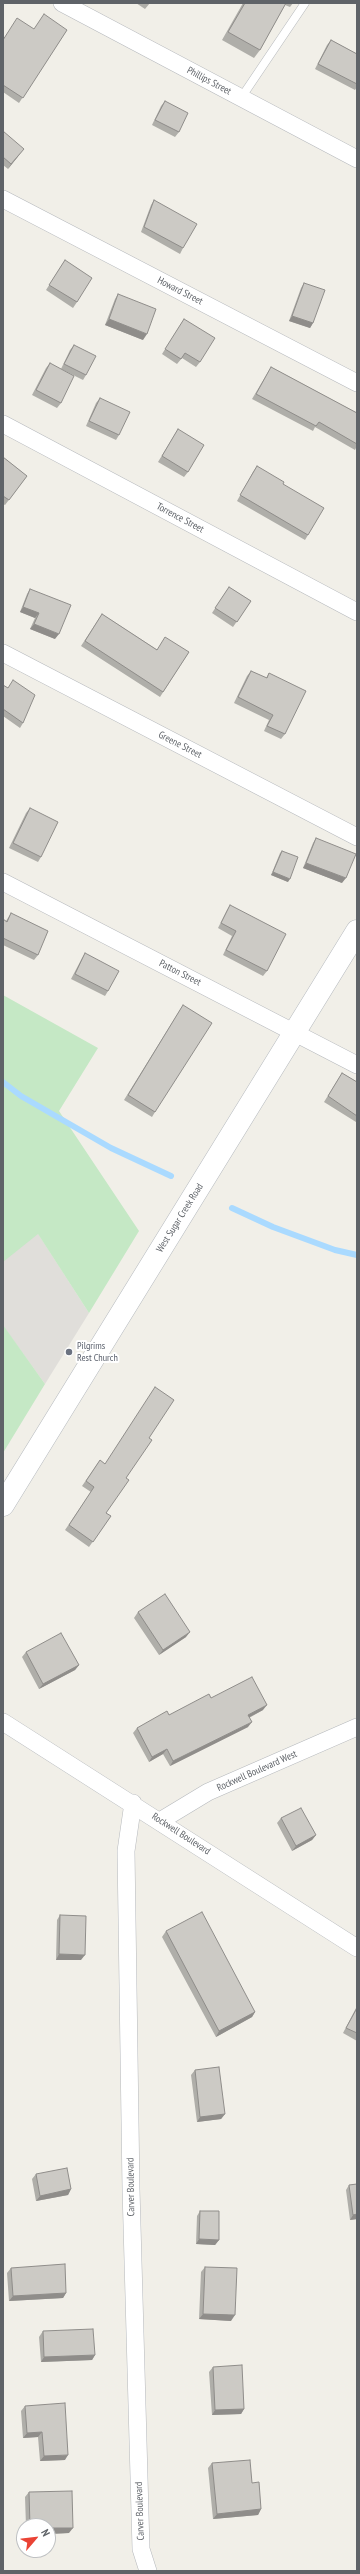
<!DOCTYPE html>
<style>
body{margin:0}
#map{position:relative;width:360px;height:2574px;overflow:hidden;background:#f1efe8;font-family:"PT Sans Narrow",sans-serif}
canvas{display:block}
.frame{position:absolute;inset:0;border:4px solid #5f6368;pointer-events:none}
.north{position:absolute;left:16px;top:2518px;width:40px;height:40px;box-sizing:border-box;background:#fff;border:1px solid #bfc1c3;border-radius:50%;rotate:62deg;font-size:11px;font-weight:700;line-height:16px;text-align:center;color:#5f6368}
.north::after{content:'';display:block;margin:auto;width:14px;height:18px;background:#ea4335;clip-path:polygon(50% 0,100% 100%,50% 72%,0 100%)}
</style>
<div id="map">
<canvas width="360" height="2574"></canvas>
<div class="frame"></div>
<div class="north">N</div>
</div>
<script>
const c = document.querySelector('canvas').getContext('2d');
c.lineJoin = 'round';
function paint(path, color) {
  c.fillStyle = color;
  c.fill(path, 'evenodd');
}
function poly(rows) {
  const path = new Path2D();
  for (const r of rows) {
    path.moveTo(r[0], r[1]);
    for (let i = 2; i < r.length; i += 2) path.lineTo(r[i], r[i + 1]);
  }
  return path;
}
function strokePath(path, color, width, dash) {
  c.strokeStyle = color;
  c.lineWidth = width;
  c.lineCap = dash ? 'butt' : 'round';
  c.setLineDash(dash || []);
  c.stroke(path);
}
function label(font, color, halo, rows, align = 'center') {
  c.font = font + ' "PT Sans Narrow",sans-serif';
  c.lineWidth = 4;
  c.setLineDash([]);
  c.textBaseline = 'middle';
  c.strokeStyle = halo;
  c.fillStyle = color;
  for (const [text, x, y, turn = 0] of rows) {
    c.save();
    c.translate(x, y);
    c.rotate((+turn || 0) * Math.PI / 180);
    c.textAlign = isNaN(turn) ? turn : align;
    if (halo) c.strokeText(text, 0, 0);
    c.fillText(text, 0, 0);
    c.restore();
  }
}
paint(poly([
 [10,1190,89,1313,45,1384,3,1326,3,1202]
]), '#e0deda');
paint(poly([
 [3,995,98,1048,59,1111,139,1231,89,1313,38,1234,3,1262],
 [3,1325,45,1384,3,1453]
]), '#c5e8c5');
strokePath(poly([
 [3,1082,21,1096,111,1148,171,1176],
 [232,1208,273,1227,335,1250,357,1255]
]), '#aadaff', 6);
const service = poly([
 [241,98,305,3]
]);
const minor = poly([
 [62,3,357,159],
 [3,199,357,383],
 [3,424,357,612],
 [3,653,357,837],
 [3,882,357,1065],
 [3,1722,357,1948],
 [133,1803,126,1851,131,2189,141,2549,148,2571],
 [160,1821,208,1792,357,1727]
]);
const secondary = poly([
 [3,1505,357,931]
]);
strokePath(service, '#b5b8bc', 9);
strokePath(minor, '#b5b8bc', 18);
strokePath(secondary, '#b6babf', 23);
strokePath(service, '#fff', 8);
strokePath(minor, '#fff', 17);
strokePath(secondary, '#fff', 22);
paint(poly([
 [136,3,150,3,145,9],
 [243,3,293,3,290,7,285,5,260,50,254,58,222,40],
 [33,29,67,30,19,103,3,92,3,39],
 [331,40,357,54,357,87,355,90,315,69,327,45],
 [165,101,179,132,175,137,152,125,161,106],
 [3,131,20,154,8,169,3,165],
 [154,200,183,248,180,254,141,232,151,205],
 [65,260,77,302,73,308,46,290],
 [304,283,313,323,310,328,289,321,301,288],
 [118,294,143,340,105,325,115,299],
 [184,319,200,362,196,367,182,358,177,364,162,354],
 [74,345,86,375,83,380,61,369,70,350],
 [50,363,61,403,57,408,32,395,46,368],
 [271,367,357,413,357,448,356,448,355,450,315,427,313,431,252,399],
 [100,398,119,435,116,440,86,426,96,403],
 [178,429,188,472,184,477,158,462],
 [3,457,27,476,5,505,3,504],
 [257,466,283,484,308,535,305,540,237,501,253,472],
 [229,587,251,601,233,627,212,613],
 [30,589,55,639,30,629,35,618,20,612,27,594],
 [102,614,156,649,189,652,160,697,81,646],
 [251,671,266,678,269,673,285,734,281,739,264,731,269,720,234,703,247,676],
 [3,685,8,688,23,723,20,728,3,716],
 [30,808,41,857,38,862,9,848,26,813],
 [316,838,342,883,303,868,313,843],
 [282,851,288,882,271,875,280,853],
 [230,905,267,971,263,976,223,955,232,936,218,928,227,910],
 [11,913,38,955,34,960,3,945,3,919,6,921],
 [85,953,108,991,105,996,71,979,82,958],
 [183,1005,155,1112,152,1117,124,1100],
 [342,1073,357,1082,357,1120,356,1122,324,1102],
 [149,1438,106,1513,111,1516,89,1547,65,1530,91,1492,82,1486,100,1460,105,1464],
 [138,1612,186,1637,159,1655,134,1618],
 [26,1652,79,1665,75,1670,39,1689,22,1657],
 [211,1698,263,1710,249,1718,248,1727,170,1766,163,1754,149,1762,133,1733,137,1728],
 [281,1818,316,1835,312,1840,292,1851,277,1823],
 [60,1915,81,1960,56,1960,57,1920],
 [166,1931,255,2012,252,2017,216,2037,162,1937],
 [357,2006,357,2041,343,2033],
 [195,2070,225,2114,221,2119,197,2122,191,2075],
 [36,2174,71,2189,68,2195,36,2201,32,2179],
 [349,2185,357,2219,350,2220,346,2190],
 [200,2211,219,2240,215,2245,196,2244,197,2216],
 [205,2267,231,2321,199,2319,201,2272],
 [11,2268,66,2293,63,2298,9,2301,7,2273],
 [43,2331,95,2355,92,2360,41,2362,39,2337],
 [213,2367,244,2409,241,2414,212,2415,209,2372],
 [25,2406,65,2460,40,2461,38,2437,23,2438,21,2411],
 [212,2463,252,2483,261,2509,258,2515,213,2519,208,2468],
 [29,2492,69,2533,48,2534,48,2526,26,2526,25,2497]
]), '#afaea9');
paint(poly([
 [24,149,8,169,11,164],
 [292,316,313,323,310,328,289,321],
 [109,319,147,334,143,340,105,325],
 [23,607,39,613,35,618,20,612],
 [34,624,59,634,55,639,30,629],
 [306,863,346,878,342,883,303,868],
 [273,872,290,879,288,882,271,875],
 [190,1632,186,1637,159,1655,163,1650],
 [79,1665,75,1670,39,1689,43,1684],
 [267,1705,263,1710,244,1720,248,1715],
 [252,1722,248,1727,170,1766,173,1761],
 [167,1749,163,1754,149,1762,152,1757],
 [316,1835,312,1840,292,1851,296,1846],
 [59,1954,85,1955,81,1960,56,1960],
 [255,2012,252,2017,216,2037,219,2031],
 [225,2114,221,2119,197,2122,200,2117],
 [71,2189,68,2195,36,2201,40,2196],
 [357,2214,357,2219,350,2220,353,2215],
 [199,2239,219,2240,215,2245,196,2244],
 [66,2293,63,2298,9,2301,13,2296],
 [203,2314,235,2315,231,2321,199,2319],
 [95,2355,92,2360,41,2362,44,2357],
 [244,2409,241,2414,212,2415,215,2410],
 [42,2432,38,2437,23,2438,27,2433],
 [68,2455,65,2460,40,2461,44,2456],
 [261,2509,258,2515,213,2519,217,2514],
 [48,2528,73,2528,69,2533,48,2534]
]), '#8f8d8a');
const building = poly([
 [245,3,286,3,260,50,228,32,245,3],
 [44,14,67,30,23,98,3,85,3,40,17,18,34,29,44,14],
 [331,40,357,54,357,84,318,64,331,40],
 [165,101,188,113,179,132,155,120,165,101],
 [3,131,24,149,11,164,3,157,3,131],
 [154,200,197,224,183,248,144,227,154,200],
 [65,260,92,278,77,302,49,285,65,260],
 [304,283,325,290,313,323,292,316,304,283],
 [118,294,156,309,147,334,109,319,118,294],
 [184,319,215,338,200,362,185,353,181,359,165,349,184,319],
 [74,345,96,356,86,375,64,364,74,345],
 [50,363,74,376,61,403,36,390,50,363],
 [271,367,357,413,357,444,319,422,316,426,256,394,271,367],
 [100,398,130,412,119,435,89,421,100,398],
 [178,429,204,445,188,472,162,456,178,429],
 [3,457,27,476,9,500,3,496,3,457],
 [257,466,284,482,283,484,324,508,308,535,240,495,257,466],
 [229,587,251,601,237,622,215,608,229,587],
 [30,589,71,605,59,634,34,624,39,613,23,607,30,589],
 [102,614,157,650,165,637,189,652,163,692,85,641,102,614],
 [251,671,267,678,269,673,306,691,285,734,267,726,273,715,238,697,251,671],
 [13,680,35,695,23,723,3,709,3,685,8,688,13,680],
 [30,808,58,822,41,857,13,843,30,808],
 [316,838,356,854,346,878,306,863,316,838],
 [282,851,298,857,290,879,273,872,282,851],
 [230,905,286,934,267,971,226,950,236,931,221,923,230,905],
 [11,913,48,931,38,955,3,938,3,919,7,922,11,913],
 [85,953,119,971,108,991,75,974,85,953],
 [183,1005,212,1023,155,1112,128,1095,183,1005],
 [342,1073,357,1082,357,1116,328,1096,342,1073],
 [155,1387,174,1400,149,1438,152,1440,126,1478,129,1480,106,1513,111,1516,93,1542,69,1525,94,1487,86,1481,100,1460,105,1464,155,1387],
 [165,1594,190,1632,163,1650,138,1612,165,1594],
 [61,1633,79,1665,43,1684,26,1652,61,1633],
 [252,1677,267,1705,248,1715,252,1722,173,1761,167,1749,152,1757,137,1728,167,1711,169,1715,209,1694,211,1698,252,1677],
 [301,1808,316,1835,296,1846,281,1818,301,1808],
 [202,1912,255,2012,219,2031,166,1931,202,1912],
 [60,1915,86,1916,85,1955,59,1954,60,1915],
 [357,2008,357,2033,346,2028,357,2008],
 [219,2067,225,2114,200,2117,195,2070,219,2067],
 [67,2168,71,2189,40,2196,36,2174,67,2168],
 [357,2184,357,2214,353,2215,349,2185,357,2184],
 [200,2211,219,2211,219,2240,199,2239,200,2211],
 [65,2264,66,2293,13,2296,11,2268,65,2264],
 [205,2267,237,2268,235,2315,203,2314,205,2267],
 [93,2329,95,2355,44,2357,43,2331,93,2329],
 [242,2365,244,2409,215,2410,213,2367,242,2365],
 [65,2403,68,2455,44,2456,42,2432,27,2433,25,2406,65,2403],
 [250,2460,252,2483,259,2482,261,2509,217,2514,212,2463,250,2460],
 [72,2491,73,2528,48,2528,48,2526,30,2526,29,2492,72,2491]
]);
paint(building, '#cccac5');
strokePath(building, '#8f8d8a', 1);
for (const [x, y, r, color] of [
 [69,1352,4,"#6b7280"]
]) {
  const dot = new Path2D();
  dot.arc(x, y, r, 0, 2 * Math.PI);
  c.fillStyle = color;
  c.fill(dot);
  strokePath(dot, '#fff', 1.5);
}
label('10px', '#5f6368', '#fff', [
 ["Phillips Street",209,81,28],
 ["Howard Street",180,291,27],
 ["Torrence Street",180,518,28],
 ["Greene Street",180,745,27],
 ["Patton Street",180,973,27],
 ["West Sugar Creek Road",180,1218,-58],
 ["Rockwell Boulevard West",257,1771,-24],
 ["Rockwell Boulevard",181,1834,33],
 ["Carver Boulevard",131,2187,-91],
 ["Carver Boulevard",140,2511,-92]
]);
label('10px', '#5b616d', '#fff', [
 ["Pilgrims",77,1346],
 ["Rest Church",77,1358]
], 'left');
</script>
